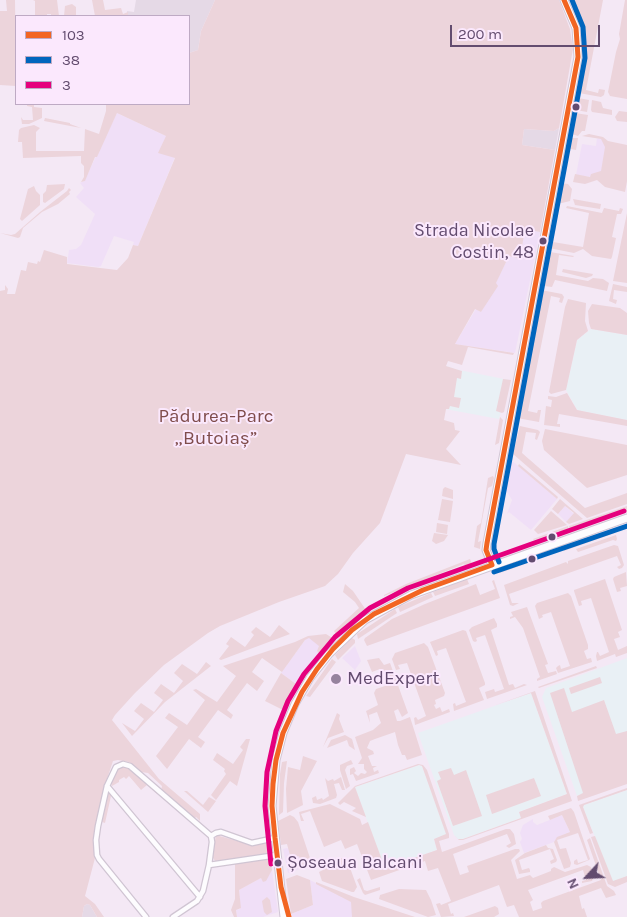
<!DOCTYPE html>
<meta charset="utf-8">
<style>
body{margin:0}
#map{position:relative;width:627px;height:917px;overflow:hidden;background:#f4e8f5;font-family:Karla,sans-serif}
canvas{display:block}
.legend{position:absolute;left:15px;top:15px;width:175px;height:90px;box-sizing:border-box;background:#fbe8fd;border:1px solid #beaac4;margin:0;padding:6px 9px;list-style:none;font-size:15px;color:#634c6f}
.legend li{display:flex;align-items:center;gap:10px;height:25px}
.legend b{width:25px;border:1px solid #beaac4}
.north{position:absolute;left:562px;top:852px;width:50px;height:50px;-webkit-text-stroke:4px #fbe8fd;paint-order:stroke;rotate:245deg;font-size:14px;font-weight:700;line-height:20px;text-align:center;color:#634c6f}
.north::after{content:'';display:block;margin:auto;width:18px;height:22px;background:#634c6f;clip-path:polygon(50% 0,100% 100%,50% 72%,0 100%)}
.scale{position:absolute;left:450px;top:25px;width:150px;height:22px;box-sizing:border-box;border:2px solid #634c6f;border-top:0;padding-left:6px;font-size:15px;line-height:18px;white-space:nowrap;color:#634c6f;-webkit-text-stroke:4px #fbe8fd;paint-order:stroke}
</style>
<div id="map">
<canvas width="627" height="917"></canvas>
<ul class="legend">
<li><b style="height:6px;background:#f26522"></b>103</li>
<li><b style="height:6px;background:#0065bd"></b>38</li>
<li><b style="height:6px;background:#e5007d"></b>3</li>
</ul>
<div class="north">N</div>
<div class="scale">200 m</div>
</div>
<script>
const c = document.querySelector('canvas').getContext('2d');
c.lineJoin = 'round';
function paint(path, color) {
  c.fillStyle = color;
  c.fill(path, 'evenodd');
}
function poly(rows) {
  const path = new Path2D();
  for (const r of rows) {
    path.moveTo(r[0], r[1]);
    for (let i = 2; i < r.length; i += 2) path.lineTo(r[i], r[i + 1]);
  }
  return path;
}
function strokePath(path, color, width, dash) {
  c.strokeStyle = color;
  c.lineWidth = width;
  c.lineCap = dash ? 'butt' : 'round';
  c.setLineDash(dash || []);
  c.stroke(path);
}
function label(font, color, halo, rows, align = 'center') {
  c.font = font + ' Karla,sans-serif';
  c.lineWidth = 4;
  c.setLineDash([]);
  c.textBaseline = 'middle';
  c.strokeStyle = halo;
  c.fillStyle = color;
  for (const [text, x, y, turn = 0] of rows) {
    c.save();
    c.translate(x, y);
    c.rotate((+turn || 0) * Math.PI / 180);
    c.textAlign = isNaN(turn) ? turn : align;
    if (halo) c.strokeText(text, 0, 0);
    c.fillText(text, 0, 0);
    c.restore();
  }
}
paint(poly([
 [117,113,166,136,175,157,138,246,133,245,134,242,114,236,101,266,98,267,67,263,69,250,76,249,81,245,95,214,76,197,84,188,80,183,84,181],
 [597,138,608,141,603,173,590,177,576,175,582,144,596,146],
 [525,229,540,232,515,353,455,344,476,309,481,312,509,256,520,258],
 [509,458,557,499,531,530,509,512,507,514,512,500,506,490,503,489],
 [565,506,574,514,566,522,558,514],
 [308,636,323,648,296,684,281,673],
 [355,646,361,661,355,670,342,658],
 [562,815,570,832,558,837,554,842,524,853,520,842,522,839,520,833,523,825,533,819,533,822,537,825],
 [287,848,299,856,303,868,288,873,283,849],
 [272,870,278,912,263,917,237,917,236,910,240,909,239,890,261,878,264,882],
 [310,880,352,902,352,917,292,917,291,914,313,905]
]), '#f0dff7');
paint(poly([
 [136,0,215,0,201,31,198,50,189,53,189,16,128,16,127,11,134,12],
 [559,128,555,150,522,145,524,129,554,131],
 [87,904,90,905,97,917,82,917,84,906]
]), '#e5d9e6');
paint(poly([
 [591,329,627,335,627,420,577,410,566,390,577,340],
 [446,366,459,370,509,380,499,419,429,406],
 [627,658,627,778,577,796,542,697,546,688],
 [531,693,567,794,519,812,521,818,463,839,458,839,454,835,418,733],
 [419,765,422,766,447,835,434,839,437,850,384,868,355,787],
 [627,790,627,876,613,882,583,807,584,805]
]), '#e9f0f5');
paint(poly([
 [6,0,15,0,16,86,0,85,0,11,7,11],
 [33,0,57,0,59,16,51,16,51,14,47,14,47,16,35,16,35,1],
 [92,0,103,0,105,10,121,8,123,14,128,12,128,16,95,16],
 [215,0,559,0,570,29,573,49,559,128,554,131,524,129,522,145,555,150,540,232,525,229,520,259,509,256,496,283,498,286,481,312,475,309,455,344,514,353,513,355,468,347,462,365,448,361,446,366,462,371,461,379,457,378,454,397,461,398,459,408,450,406,449,409,446,409,444,420,454,423,455,430,460,431,446,449,461,465,406,454,380,523,353,553,338,574,325,586,279,602,220,626,208,633,164,665,135,693,115,715,112,720,159,779,200,814,200,825,199,823,200,821,196,817,194,819,161,791,162,786,148,773,141,772,129,762,118,760,113,761,105,785,94,840,95,858,85,896,95,904,104,917,97,917,90,905,87,904,84,906,82,917,0,917,0,291,5,290,5,285,8,289,7,294,15,294,21,270,26,271,28,262,37,264,38,261,40,262,44,250,67,257,67,264,117,270,128,258,133,245,138,246,175,158,158,153,166,136,117,113,97,157,95,157,85,181,81,182,84,177,84,166,81,163,81,156,23,158,22,142,18,142,19,130,21,128,34,125,40,128,36,132,36,151,84,151,85,129,99,134,106,111,106,104,189,104,189,53,198,50,201,31],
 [572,0,603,0,586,90,598,93,599,89,605,90,604,95,601,97,579,93,585,58,585,41,580,18],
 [625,0,627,0,627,99,610,96,608,92,616,52,620,39,619,34],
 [72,4,76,7,76,16,64,16,65,6],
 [578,98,589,100,587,112,576,110],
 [592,100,601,102,603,108,612,110,612,115,592,112,591,110],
 [27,104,34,104,34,107,42,108,42,118,29,124,22,124,21,117,23,120,33,120,32,107,27,106],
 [619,111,627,112,627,122,617,121,615,117],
 [575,113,588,115,585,131,582,131,578,136,572,134,570,131],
 [45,118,70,123,70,124,81,128,44,121],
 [589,134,603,137,608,141,627,145,627,181,625,192,605,187,597,180,585,184,573,182,575,174,590,177,591,174,601,171,605,147,601,139,582,136],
 [569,138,578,138,576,150,566,148,567,140],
 [561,183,568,184,572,189,570,201,562,203,557,203],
 [65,184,64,189,45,203,43,202,43,194,46,191,47,185],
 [34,186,36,191,40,195,40,205,22,221,20,219,28,189],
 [69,188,71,190,69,192,70,194,58,204,42,212,23,228,20,237,18,238,0,233,11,235,15,234,40,212,67,191],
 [573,199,601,204,600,209,575,205],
 [567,206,602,213,604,208,619,211,620,208,623,209,621,214,617,214,612,237,616,238,612,257,611,259,592,256,583,249,574,253,549,248,553,227,556,227,553,242,583,247,589,213,566,208],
 [627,213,627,283,613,281],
 [550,252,574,256,573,257,559,255,556,275,588,281,593,278,603,279,609,283,607,291,555,280,552,287,544,286,542,284,548,253],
 [563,269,593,274,592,276,586,278,562,272],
 [613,284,627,287,627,292,614,290,613,299,617,300,616,304,609,301],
 [541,290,562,294,564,297,562,303,559,302,560,298,551,296,528,411,537,413,538,410,541,410,539,422,517,418,517,417],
 [568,299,586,303,585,321,588,331,577,340,566,390,551,394,549,392,565,307],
 [592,304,620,308,627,313,627,335,591,329,589,323,588,311],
 [503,379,511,380,504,412,502,413,496,411],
 [567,393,577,410,627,420,627,426,559,414,557,424,560,424,560,427,544,425,546,406,551,407,552,400,548,399,548,396,556,397],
 [500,417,503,420,499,443,495,445],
 [520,426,538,430,540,432,537,440,535,439,536,433,526,432,522,453,585,508,627,493,627,504,587,518,513,454],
 [545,429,627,445,627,475,587,488,544,450,542,441],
 [519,464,558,497,557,499,518,466],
 [493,476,494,478,492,486,488,488,478,542,481,541,480,549,474,547,477,526,481,523,488,478],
 [445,487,453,490,453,499,442,496,443,489],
 [442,499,453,501,450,522,438,520],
 [560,499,583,519,569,524,566,522,574,513,565,506,558,514,552,509],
 [627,506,627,511,570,531,569,526],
 [551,511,567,525,538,534,534,530],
 [437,523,448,525,447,534,436,532],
 [568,526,569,531,560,534,559,531,549,536,548,538,546,536,534,540,533,539],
 [614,529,615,533,564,551,562,548],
 [434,533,448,535,444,541,436,544,432,541],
 [616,535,617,539,616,541,613,540,578,552,576,549],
 [614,545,618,546,624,565,622,568,619,569,617,567,621,565,617,556,509,594,512,603,519,603,513,606,510,605,504,585,566,562,568,564,568,561],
 [470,559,472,564,466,567,464,564,384,596,384,595,406,584],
 [529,559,528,563,500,573,500,570],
 [626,572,627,586,620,588,621,591,617,592,613,579,614,577],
 [467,579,469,584,435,596,433,592],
 [605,579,622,630,618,632,620,637,614,639,618,650,627,646,627,653,616,657,615,654,597,661,596,656,597,652,598,652,600,656,609,652,591,598,581,601,582,605,579,606,574,591,574,590],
 [494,580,500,598,367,646,364,640,365,638,392,619,425,604,476,584,480,595,495,589,492,581],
 [345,584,353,591,366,610,376,604,377,605,365,613,337,636,334,631,359,608,355,602,343,592],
 [431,593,433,597,400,612,398,607],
 [568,593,571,596,588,645,588,649,584,651,587,659,591,658,592,662,558,673,556,668,558,666,560,665,561,669,570,666,551,612,542,615,543,617,539,619,535,606,537,603],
 [527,607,548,664,545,665,548,673,556,671,557,674,537,681,537,679,540,677,523,628,515,617,510,619,510,617,513,616,511,612],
 [395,609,397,613,358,639,357,634],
 [494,618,497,624,497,627,491,630,509,685,513,684,515,688,524,684,527,685,487,699,485,692,494,689,495,692,504,689,485,635,476,638,477,641,475,642,473,641,469,630,472,627],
 [279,625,290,634,221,660,219,659,229,646,226,644,231,637,245,647,254,635,251,632,256,627,270,637],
 [463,630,466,631,485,683,485,685,479,688,484,700,454,711,453,704,455,703,456,706,466,702,446,648,437,651,438,655,436,656,430,642],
 [326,634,334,639,320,654,317,651,319,646,309,638,305,640,282,672,262,658,252,672,264,681,257,691,247,683,227,710,233,715,231,719,218,710,198,737,205,742,201,748,189,739,167,769,156,756,178,727,165,718,169,713,187,725,205,700,193,690,196,689,217,702,236,676,223,666,295,642,308,636],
 [352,638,355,640,355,643,338,660,335,655],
 [424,643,428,647,445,693,444,696,435,700,436,704,434,705,436,709,440,707,442,712,449,709,450,712,415,725,414,718,416,717,418,720,426,716,407,663,398,665,400,669,396,670,392,659,395,653],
 [379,658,384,665,390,663,408,713,402,717,398,709,394,711,397,721,400,721,410,717,422,755,407,760,405,755,402,755,398,745,395,732,375,739,370,741,367,748,373,751,374,754,368,756,372,766,377,766,373,768,374,772,378,770,379,773,356,781,353,774,350,775,350,769,354,767,356,771,354,773,358,776,361,773,365,774,367,772,364,769,364,764,358,764,362,758,355,737,373,730,381,723,377,712,369,715,370,723,366,711,378,705,374,693,376,689,385,686,383,674,380,669,372,672,367,660],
 [332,659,336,662,310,697,306,696],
 [206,662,211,666,165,702,132,736,122,723,135,731,144,719,134,711,141,703,154,712,163,700,154,693,161,684,174,693,183,681,174,673,182,664,197,674],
 [596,666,597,668,539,688,538,687],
 [281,673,296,684,302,677,285,711,265,701],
 [600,677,602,683,571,694,569,688],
 [564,688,572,712,604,700,616,734,627,731,627,784,578,801,577,796,583,793,550,693],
 [535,691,572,801,463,840,459,840,454,835,458,839,463,839,521,818,519,812,567,794,531,693,493,706],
 [337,713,340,715,339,719,344,732,328,738,323,747],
 [345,735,352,739,355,750,349,746,347,740,327,748,331,740],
 [246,739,250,739,237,786,230,781,216,800,211,795,226,774,224,771,225,769,213,760,217,753,233,764,243,750,240,747],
 [303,756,317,761,301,791,303,805,287,813,286,789,288,767,300,770],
 [351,760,353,764,347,766,345,770,350,786,346,789,340,770,340,765],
 [287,761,284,783,283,812,279,815,280,774,282,762],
 [418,764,423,765,427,770,449,834,449,838,439,841,442,852,506,829,510,829,514,834,516,844,509,848,506,846,511,843,507,834,453,854,460,875,469,872,467,866,515,849,519,849,520,851,511,860,517,879,530,875,533,878,551,871,551,869,554,867,565,872,587,865,591,867,594,877,592,881,582,883,582,881,586,880,583,870,528,890,533,900,530,902,533,911,542,908,541,903,543,901,601,880,587,840,590,838,607,886,614,891,616,895,606,898,601,888,579,896,582,909,584,908,587,917,519,917,514,905,507,907,499,885,448,904,451,914,453,913,454,916,441,917,436,904,440,903,441,905,451,901,438,868,428,871,425,861,371,880,357,844,345,849,341,840,324,847,310,811,301,814,304,821,301,821,299,812,330,804,360,819,362,825,368,822,385,868,437,850,434,839,446,834,422,766,419,765,355,787,366,817,352,811,356,808,344,802,340,805,338,803,355,786],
 [120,767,128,767,158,793,157,794,147,785,141,790,129,776,126,779,124,777,119,780,119,782,112,786,111,783,116,769],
 [451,768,454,775,466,770,482,816,453,826,437,781,441,779,438,772],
 [341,777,345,790,342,790,339,783,334,784,337,795,336,798,320,804,313,803,312,798,316,796,317,800,322,798,323,800,329,796,325,778,328,781,333,779,334,781],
 [534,778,541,796,492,814,486,795],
 [627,788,627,790,584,805,583,807,593,833,590,834,579,805],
 [184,791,187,791,203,805,209,797,216,801,208,812],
 [109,793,113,795,111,796,105,823,102,822,107,795],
 [571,808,574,812,590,859,589,860,577,865,574,864,574,861,577,859,578,863,588,860,578,833,557,840,560,849,566,848,571,863,570,867,564,869,554,842,557,837,570,832,562,815,550,820,548,816],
 [290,815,294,817,298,822,311,861,309,866,303,868,299,856,291,859,287,844,281,845,278,821],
 [216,835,252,845,268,843,269,855,215,861,212,856],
 [595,836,613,881,627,876,627,882,615,887,608,884,591,837],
 [546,845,548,848,553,849,557,860,556,862,551,864,550,861,554,859,550,849,519,860,522,870,529,868,530,870,530,872,519,874,515,860,525,853],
 [269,858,270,859,272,870,266,881,263,882,261,878,239,890,241,908,236,910,237,917,234,917,231,910,235,899,235,863],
 [341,858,347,860,349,865,357,887,354,892,352,892,322,881,319,872,323,870,321,865],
 [297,875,310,880,313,905,291,914,286,879],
 [360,878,364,890,367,891,380,887,380,890,365,895,363,893,358,882,357,880],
 [316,882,354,897,415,917,352,917,351,902,316,884],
 [399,889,426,890,431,900,436,915,428,917,379,899,380,895],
 [267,897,270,900,272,912,267,915,264,912,262,901],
 [495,906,498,908,499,914,494,917,464,917]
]), '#ecd4db');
const street = poly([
 [107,786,200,897],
 [211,836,216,833,221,832,252,843,275,838],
 [146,917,99,859,97,855,96,840,98,826,107,786,116,767,123,764,130,766,211,836,212,842,209,865],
 [173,917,197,901,203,891,209,865,277,855]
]);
const secondary = poly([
 [492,565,486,550,487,543,578,57,576,28,564,0],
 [284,917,272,806,276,760,283,733,295,704,310,678,329,654,365,620,411,595,627,518]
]);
strokePath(street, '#d0c5d3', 7);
strokePath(secondary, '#d1c6d5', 9);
strokePath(street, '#fdfcfe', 4.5);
strokePath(secondary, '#fdfcfe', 7);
strokePath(poly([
 [492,565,486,550,487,543,578,57,576,28,564,0],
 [289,917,281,887,275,838,272,806,273,784,276,760,283,733,302,692,317,669,333,649,352,630,374,614,423,590,492,565]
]), '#f26522', 5);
strokePath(poly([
 [499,562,494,549,494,544,585,58,583,27,572,0],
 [494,572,627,526]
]), '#0065bd', 5);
strokePath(poly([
 [271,864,265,806,267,772,276,731,288,701,304,674,335,637,370,608,408,588,624,511]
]), '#e5007d', 5);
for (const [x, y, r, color] of [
 [576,107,4.5,"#634c6f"],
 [543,241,4.5,"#634c6f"],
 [552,537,4.5,"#634c6f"],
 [532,559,4.5,"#634c6f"],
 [336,679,6,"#96839e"],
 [278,863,4.5,"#634c6f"]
]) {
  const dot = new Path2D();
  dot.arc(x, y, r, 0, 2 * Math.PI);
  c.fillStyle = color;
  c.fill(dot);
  strokePath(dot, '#fbe8fd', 2);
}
label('18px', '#634c6f', '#fbe8fd', [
 ["Strada Nicolae",534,231],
 ["Costin, 48",534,253],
 ["Șoseaua Balcani",287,863,"left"]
], 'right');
label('19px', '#7f4c4b', '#fbe8fd', [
 ["Pădurea-Parc",216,417],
 ["„Butoiaș”",216,439]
]);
label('19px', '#634c6f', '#fbe8fd', [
 ["MedExpert",347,679]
], 'left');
</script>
